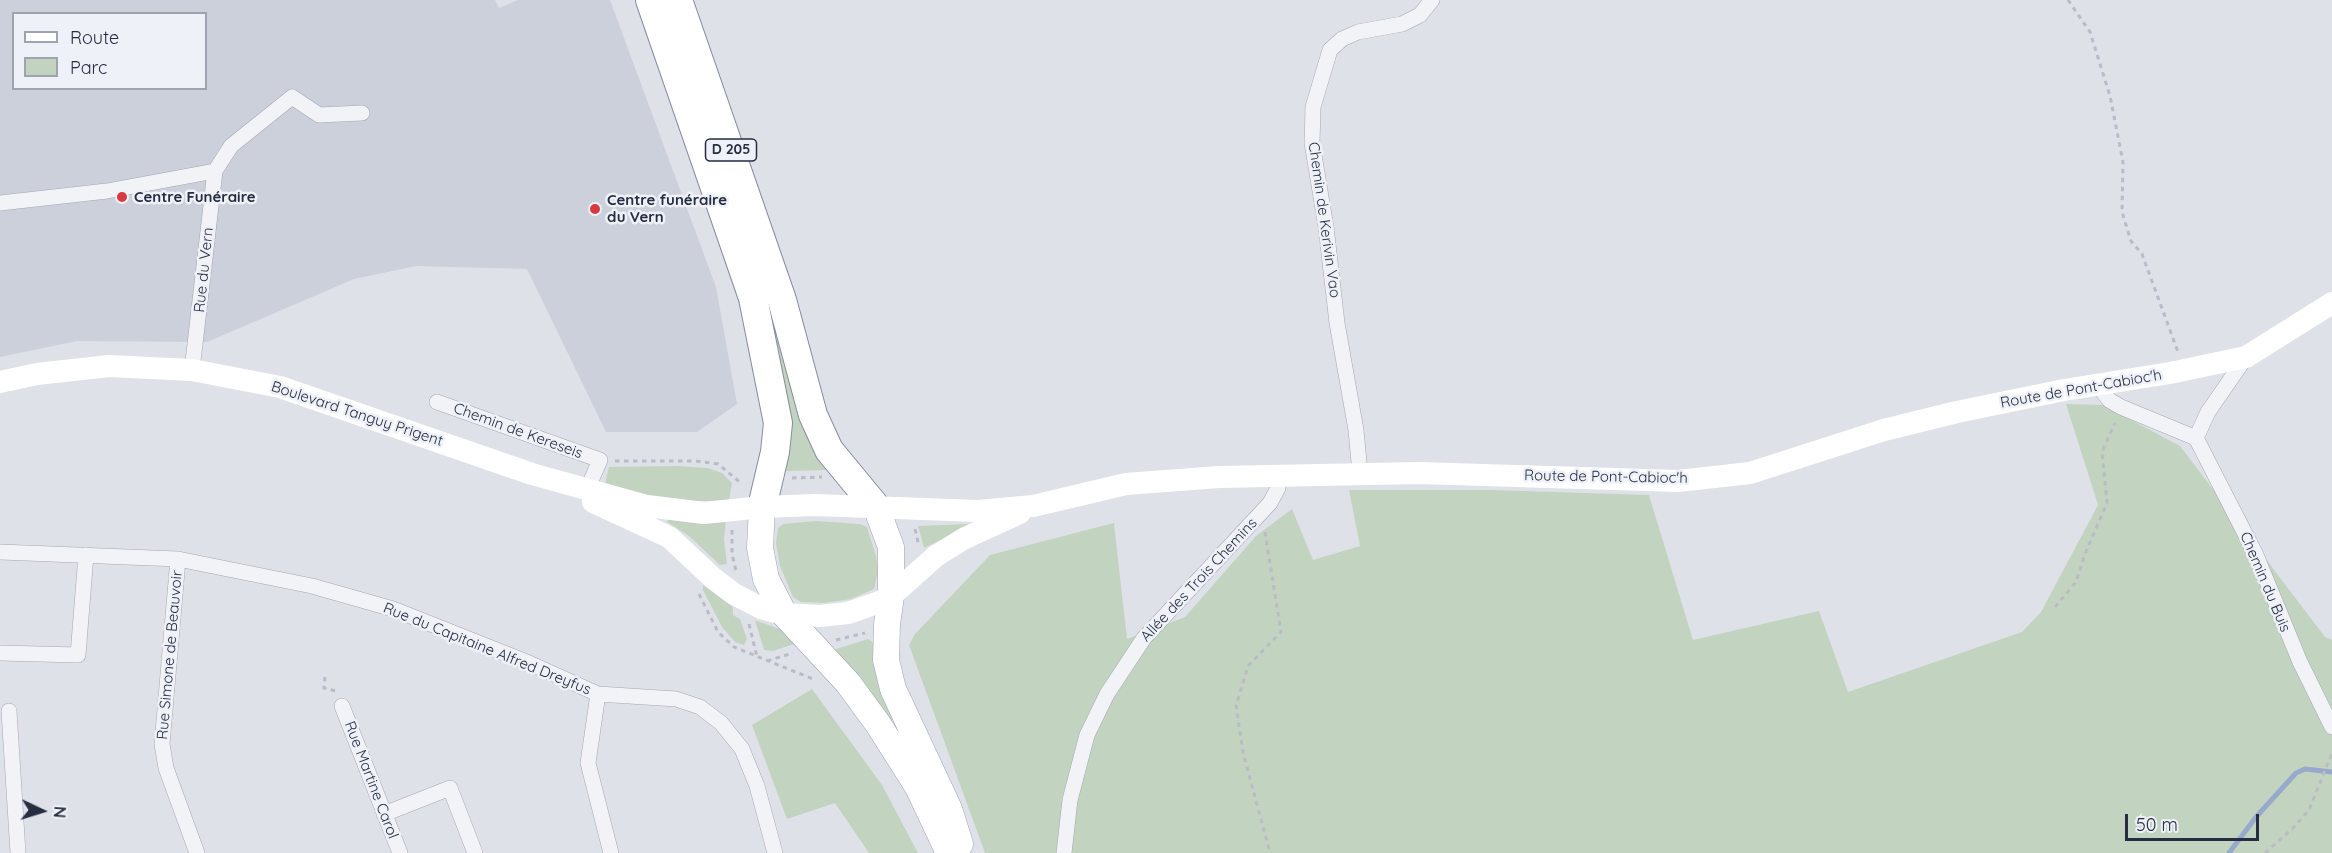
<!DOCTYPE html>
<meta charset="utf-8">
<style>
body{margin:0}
#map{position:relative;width:2332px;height:853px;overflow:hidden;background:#dfe1e9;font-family:Quicksand,sans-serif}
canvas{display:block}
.legend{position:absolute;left:12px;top:12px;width:195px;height:78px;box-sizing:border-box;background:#eef1f7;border:2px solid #9ea3ae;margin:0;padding:8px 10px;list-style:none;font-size:18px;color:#262d41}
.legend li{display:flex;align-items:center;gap:12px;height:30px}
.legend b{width:30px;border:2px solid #9ea3ae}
.north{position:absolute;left:12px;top:781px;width:60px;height:60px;-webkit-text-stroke:4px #eef1f7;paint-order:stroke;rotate:94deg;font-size:16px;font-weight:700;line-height:24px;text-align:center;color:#262d41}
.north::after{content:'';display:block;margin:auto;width:21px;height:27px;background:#262d41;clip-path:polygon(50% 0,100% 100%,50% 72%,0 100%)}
.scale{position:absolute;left:2125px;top:814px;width:134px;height:27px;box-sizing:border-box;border:3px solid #262d41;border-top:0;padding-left:8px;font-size:18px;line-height:21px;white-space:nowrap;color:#262d41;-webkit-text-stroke:4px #eef1f7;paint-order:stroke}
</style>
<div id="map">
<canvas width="2332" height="853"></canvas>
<ul class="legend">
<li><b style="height:8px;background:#fff"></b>Route</li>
<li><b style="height:16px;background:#c2d4bf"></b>Parc</li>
</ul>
<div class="north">N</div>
<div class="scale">50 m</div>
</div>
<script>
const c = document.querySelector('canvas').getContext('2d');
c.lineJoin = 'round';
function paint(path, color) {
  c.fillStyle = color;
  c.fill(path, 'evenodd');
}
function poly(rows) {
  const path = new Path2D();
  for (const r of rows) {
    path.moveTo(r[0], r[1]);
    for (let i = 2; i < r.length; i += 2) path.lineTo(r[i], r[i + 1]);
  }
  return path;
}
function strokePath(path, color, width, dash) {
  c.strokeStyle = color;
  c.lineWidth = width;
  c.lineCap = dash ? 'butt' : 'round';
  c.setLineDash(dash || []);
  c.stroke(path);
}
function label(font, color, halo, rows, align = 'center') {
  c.font = font + ' Quicksand,sans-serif';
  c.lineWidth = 5;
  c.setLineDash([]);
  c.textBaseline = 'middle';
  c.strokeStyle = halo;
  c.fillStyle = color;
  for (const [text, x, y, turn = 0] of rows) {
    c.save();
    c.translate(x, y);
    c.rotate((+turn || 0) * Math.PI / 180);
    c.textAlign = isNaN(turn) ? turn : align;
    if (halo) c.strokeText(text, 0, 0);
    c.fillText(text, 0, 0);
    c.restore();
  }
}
paint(poly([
 [0,0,495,0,499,8,518,0,610,0,716,287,737,404,697,432,606,432,527,269,416,266,354,279,207,342,77,341,0,357],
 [14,14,206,14,206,88,14,88]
]), '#ccd0db');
paint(poly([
 [773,308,832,470,786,471,791,432,786,387,765,310],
 [2066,404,2103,405,2180,446,2325,637,2332,640,2332,853,985,853,909,645,915,634,990,555,1114,523,1127,639,1185,617,1256,536,1292,509,1313,560,1360,546,1349,490,1491,490,1649,495,1693,640,1819,611,1848,692,2022,632,2041,612,2098,505],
 [678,466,708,468,722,473,732,483,729,501,673,501,604,488,609,467],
 [669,518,726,519,724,539,727,564,720,565,689,536,667,522],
 [816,521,860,524,867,527,876,556,878,572,874,589,851,599,824,603,801,602,793,597,780,566,776,543,778,528,783,524],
 [968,524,971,525,924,548,918,526],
 [703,585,733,607,733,615,740,619,747,639,744,645,735,642,722,627,703,590],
 [755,620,782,630,797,643,773,651,764,650],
 [868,639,874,643,877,678,894,719,889,722,830,651],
 [812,689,882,785,918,853,869,853,835,803,787,819,752,725]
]), '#c2d4bf');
strokePath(poly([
 [2229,853,2256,817,2296,773,2305,769,2332,772]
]), '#97aacc', 5);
const street = poly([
 [0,203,107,191,215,171],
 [2246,357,2208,412,2196,438,2256,555,2300,662,2332,727],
 [192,370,215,171,231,146,292,97,319,115,362,113],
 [2097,384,2109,400,2121,407,2196,438],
 [437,402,600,460,587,490],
 [1360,473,1356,430,1337,323,1326,227,1312,143,1313,107,1330,50,1342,39,1358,32,1402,24,1420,15,1432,0],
 [0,552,178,559,312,586,393,609,529,663,598,694,676,699,700,707,721,723,742,749,757,786,775,853],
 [178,559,162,744,166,768,197,853],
 [0,653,78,655,86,555],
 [598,694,588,763,611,853],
 [342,706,400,853],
 [9,711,18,853],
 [384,814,450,788,475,853],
 [1064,853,1070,800,1087,735,1107,694,1144,638,1270,503,1278,488,1279,476]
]);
const primary = poly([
 [762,507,760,548,766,579,784,614,848,683,878,724,918,787,949,853],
 [876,507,891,547,891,596,887,624,886,660,893,689,949,809,960,844]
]);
const highway = poly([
 [650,0,753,298,778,423,775,452,762,507],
 [678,0,782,300,813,415,829,450,876,507]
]);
strokePath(street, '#a4a7b3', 16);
strokePath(primary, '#9da4b6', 27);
strokePath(highway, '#858ca1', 30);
strokePath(poly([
 [2068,0,2090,32,2110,96,2123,162,2122,212,2131,241,2142,254,2178,352],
 [615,461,695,461,718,464,741,483],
 [792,478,822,477],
 [915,529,919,546],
 [732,530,732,554,736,571],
 [1265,532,1281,632,1248,666,1236,706,1243,752,1270,853],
 [699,594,718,632,734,647,813,679],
 [2055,607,2076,582,2085,554,2107,503,2102,452,2115,423],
 [749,624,757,657],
 [836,640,865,633],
 [767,661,793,653],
 [325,677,324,688,336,691],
 [2265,853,2293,828,2309,810,2332,753]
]), '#b9bcc4', 3, [4.5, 4.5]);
strokePath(street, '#f2f3f7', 15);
strokePath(poly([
 [0,382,37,374,109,366,192,370,280,387,532,474,647,506,704,513,762,507,815,505,978,511,1033,506,1126,484,1219,477,1419,473,1678,481,1750,473,1884,430,1957,412,2064,390,2170,373,2246,357,2332,303],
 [593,502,669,537,713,578,734,594,761,608,784,614,820,616,848,613,877,603,891,596,936,556,965,538,1020,513]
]), '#fff', 22);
strokePath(primary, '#fff', 26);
strokePath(highway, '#fff', 28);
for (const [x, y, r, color] of [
 [122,197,6,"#d8393e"],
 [595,209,6,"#d8393e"]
]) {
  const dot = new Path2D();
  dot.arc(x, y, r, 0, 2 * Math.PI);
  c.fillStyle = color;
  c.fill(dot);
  strokePath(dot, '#eef1f7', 2);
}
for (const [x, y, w] of [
 [731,150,51]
]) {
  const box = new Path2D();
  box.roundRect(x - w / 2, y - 11, w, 22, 4.5);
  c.fillStyle = '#eef1f7';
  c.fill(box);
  strokePath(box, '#262d41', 1.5);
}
label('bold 14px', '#262d41', null, [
 ["D 205",731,150]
]);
label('bold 15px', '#262d41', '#eef1f7', [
 ["Centre Funéraire",134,197],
 ["Centre funéraire",607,200],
 ["du Vern",607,217]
], 'left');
label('15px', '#262d41', '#eef1f7', [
 ["Chemin de Kerivin Vao",1324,220,82],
 ["Rue du Vern",204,270,-84],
 ["Route de Pont-Cabioc'h",2081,389,-10],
 ["Boulevard Tanguy Prigent",357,414,18],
 ["Chemin de Kereseis",518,431,20],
 ["Route de Pont-Cabioc'h",1606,477,1],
 ["Allée des Trois Chemins",1199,580,-47],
 ["Chemin du Buis",2265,582,67],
 ["Rue du Capitaine Alfred Dreyfus",487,649,22],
 ["Rue Simone de Beauvoir",170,655,-85],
 ["Rue Martine Carol",371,780,69]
]);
</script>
